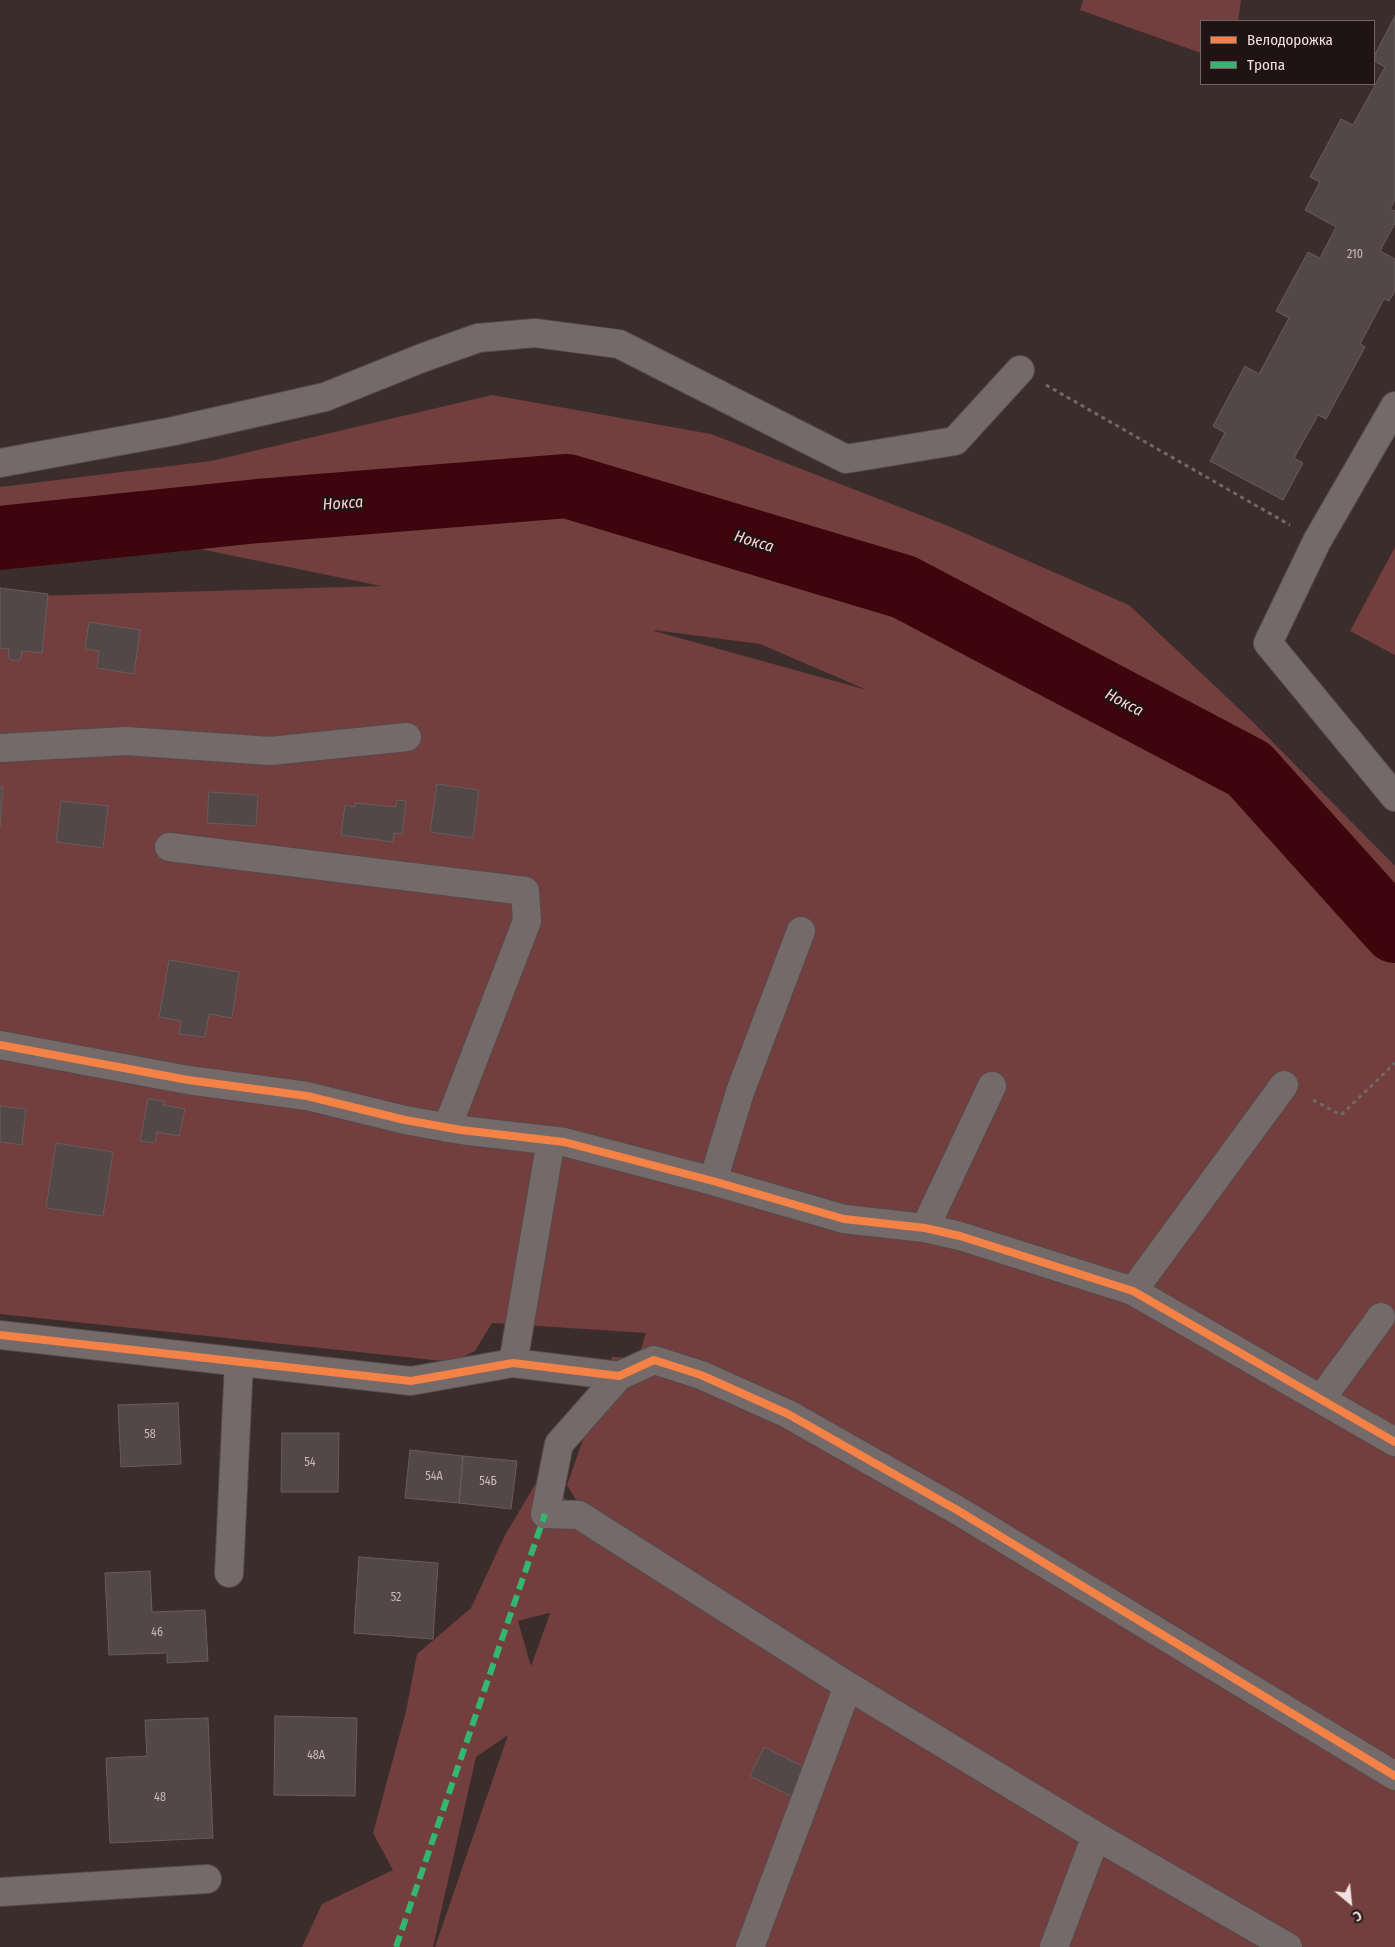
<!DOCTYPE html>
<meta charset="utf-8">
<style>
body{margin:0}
#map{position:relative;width:1395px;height:1947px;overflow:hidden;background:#3a2d2c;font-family:"Fira Sans Condensed",sans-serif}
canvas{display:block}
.legend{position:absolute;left:1200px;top:20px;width:175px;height:65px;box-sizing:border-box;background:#1f1313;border:1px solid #736565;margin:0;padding:6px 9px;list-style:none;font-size:15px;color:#f2e0e0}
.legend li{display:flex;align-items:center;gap:10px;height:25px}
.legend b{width:25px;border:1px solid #736565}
.north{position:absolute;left:1325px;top:1877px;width:50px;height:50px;-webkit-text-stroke:4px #1f1313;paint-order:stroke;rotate:152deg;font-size:14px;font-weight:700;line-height:20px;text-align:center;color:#f2e0e0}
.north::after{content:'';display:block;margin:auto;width:18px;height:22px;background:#f2e0e0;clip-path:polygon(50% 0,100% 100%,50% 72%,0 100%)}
</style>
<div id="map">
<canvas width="1395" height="1947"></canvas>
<ul class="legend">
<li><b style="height:6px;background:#f48246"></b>Велодорожка</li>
<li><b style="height:6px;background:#33b770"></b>Тропа</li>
</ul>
<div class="north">С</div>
</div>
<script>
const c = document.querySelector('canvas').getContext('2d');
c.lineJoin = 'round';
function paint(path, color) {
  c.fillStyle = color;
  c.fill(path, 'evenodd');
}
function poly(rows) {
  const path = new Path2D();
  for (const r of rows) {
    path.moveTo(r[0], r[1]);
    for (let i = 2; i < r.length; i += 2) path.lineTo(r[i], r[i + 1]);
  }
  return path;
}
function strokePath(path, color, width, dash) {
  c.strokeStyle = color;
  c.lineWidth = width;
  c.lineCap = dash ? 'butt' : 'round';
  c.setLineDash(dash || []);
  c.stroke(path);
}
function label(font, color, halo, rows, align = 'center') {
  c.font = font + ' "Fira Sans Condensed",sans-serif';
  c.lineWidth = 5;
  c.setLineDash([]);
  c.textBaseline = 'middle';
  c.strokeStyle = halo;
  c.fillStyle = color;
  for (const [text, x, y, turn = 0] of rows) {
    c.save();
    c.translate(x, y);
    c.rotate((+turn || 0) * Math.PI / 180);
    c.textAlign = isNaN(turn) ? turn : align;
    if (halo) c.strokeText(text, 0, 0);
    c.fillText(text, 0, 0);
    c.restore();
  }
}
paint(poly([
 [1083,0,1241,0,1238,21,1201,21,1201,53,1080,10],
 [492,395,711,434,946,525,1129,605,1252,721,1395,866,1395,1947,435,1947,508,1735,476,1757,433,1947,302,1947,322,1904,393,1870,373,1833,406,1711,417,1654,471,1608,505,1535,542,1473,579,1515,584,1514,567,1485,612,1357,638,1358,646,1333,492,1323,475,1351,452,1362,0,1314,0,597,381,586,200,549,0,549,0,487,211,461],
 [654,630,760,644,867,690,654,631],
 [549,1613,550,1614,531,1666,518,1621],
 [1395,547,1395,655,1350,631]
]), '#723e3e');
strokePath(poly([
 [0,538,258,511,567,486,904,587,1249,769,1395,931]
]), '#3f050d', 64);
const building = poly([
 [1395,16,1395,200,1390,209,1395,211,1395,223,1380,251,1395,259,1395,291,1389,301,1384,299,1360,344,1365,347,1326,419,1318,415,1294,458,1303,463,1283,500,1210,461,1225,433,1213,426,1245,366,1259,374,1289,318,1276,311,1308,252,1320,258,1336,227,1305,210,1320,182,1310,177,1341,119,1353,125,1385,67,1374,61,1374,56,1395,16],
 [0,588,48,594,42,653,22,651,21,658,18,661,11,660,8,657,9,649,0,648,0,588],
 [89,622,140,630,134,674,97,668,99,651,85,649,89,622],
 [437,784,479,790,473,838,430,832,437,784],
 [0,787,3,787,0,827,0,787],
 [209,792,258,795,256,826,207,823,209,792],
 [397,800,406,801,402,834,394,833,393,842,341,835,345,805,355,807,355,803,396,807,397,800],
 [61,801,108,806,103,848,56,842,61,801],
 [169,960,239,972,232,1018,209,1014,205,1037,179,1034,181,1021,159,1017,169,960],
 [148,1099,164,1101,163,1105,185,1109,179,1136,157,1132,155,1143,140,1141,148,1099],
 [0,1106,26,1109,22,1145,0,1142,0,1106],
 [56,1143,113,1152,103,1216,46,1208,56,1143],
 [178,1403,181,1464,121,1467,118,1405,178,1403],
 [282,1433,339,1433,338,1492,281,1492,282,1433],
 [410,1450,463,1456,459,1503,405,1498,410,1450],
 [463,1456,517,1461,511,1509,459,1503,463,1456],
 [359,1557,438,1563,433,1639,354,1633,359,1557],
 [150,1571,152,1612,205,1610,208,1661,167,1663,167,1653,109,1655,105,1573,150,1571],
 [275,1716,357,1718,355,1796,274,1795,275,1716],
 [208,1718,213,1838,110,1843,106,1758,147,1756,145,1720,208,1718],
 [764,1747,814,1772,799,1800,750,1776,764,1747]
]);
paint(building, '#534847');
strokePath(building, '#685c5c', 1);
const minor = poly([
 [1395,406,1317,541,1268,643,1395,797],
 [0,463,174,431,325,397,422,358,478,338,535,333,619,344,846,459,955,441,1020,370],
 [0,748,126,741,270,751,407,737],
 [169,847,525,891,527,921,447,1128],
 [0,1045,188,1080,307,1096,405,1120,461,1130,564,1142,713,1181,844,1219,925,1228,960,1236,1133,1291,1395,1442],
 [713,1181,740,1092,801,931],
 [925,1228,992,1086],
 [1133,1291,1284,1085],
 [0,1335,411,1381,513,1363,619,1376,654,1360,701,1375,788,1414,957,1510,1395,1776],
 [513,1363,551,1140],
 [619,1376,559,1444,545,1514,579,1515,848,1686,1096,1836,1288,1947],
 [1321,1399,1381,1317],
 [229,1573,239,1362],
 [0,1892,207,1879],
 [750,1947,848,1686],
 [1054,1947,1096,1836]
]);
strokePath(minor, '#574a4a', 30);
strokePath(poly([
 [1046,385,1290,525],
 [1313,1100,1341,1115,1395,1063]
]), '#726868', 3, [4, 4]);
strokePath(minor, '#756a6a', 28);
strokePath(poly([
 [396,1947,545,1514]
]), '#33b770', 6, [12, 6]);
strokePath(poly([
 [0,1045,188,1080,307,1096,405,1120,461,1130,564,1142,713,1181,844,1219,925,1228,960,1236,1133,1291,1395,1442],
 [0,1335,411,1381,513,1363,619,1376,654,1360,701,1375,788,1414,957,1510,1395,1776]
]), '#f48246', 8);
label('12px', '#cababa', null, [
 ["210",1355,255],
 ["58",150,1435],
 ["54",310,1463],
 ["54А",434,1477],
 ["54Б",488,1482],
 ["52",396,1598],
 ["46",157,1633],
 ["48А",316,1756],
 ["48",160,1798]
]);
label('italic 16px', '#ffd3d2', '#1f1313', [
 ["Нокса",343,504,-4],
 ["Нокса",754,542,17],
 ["Нокса",1124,703,28]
]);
</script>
